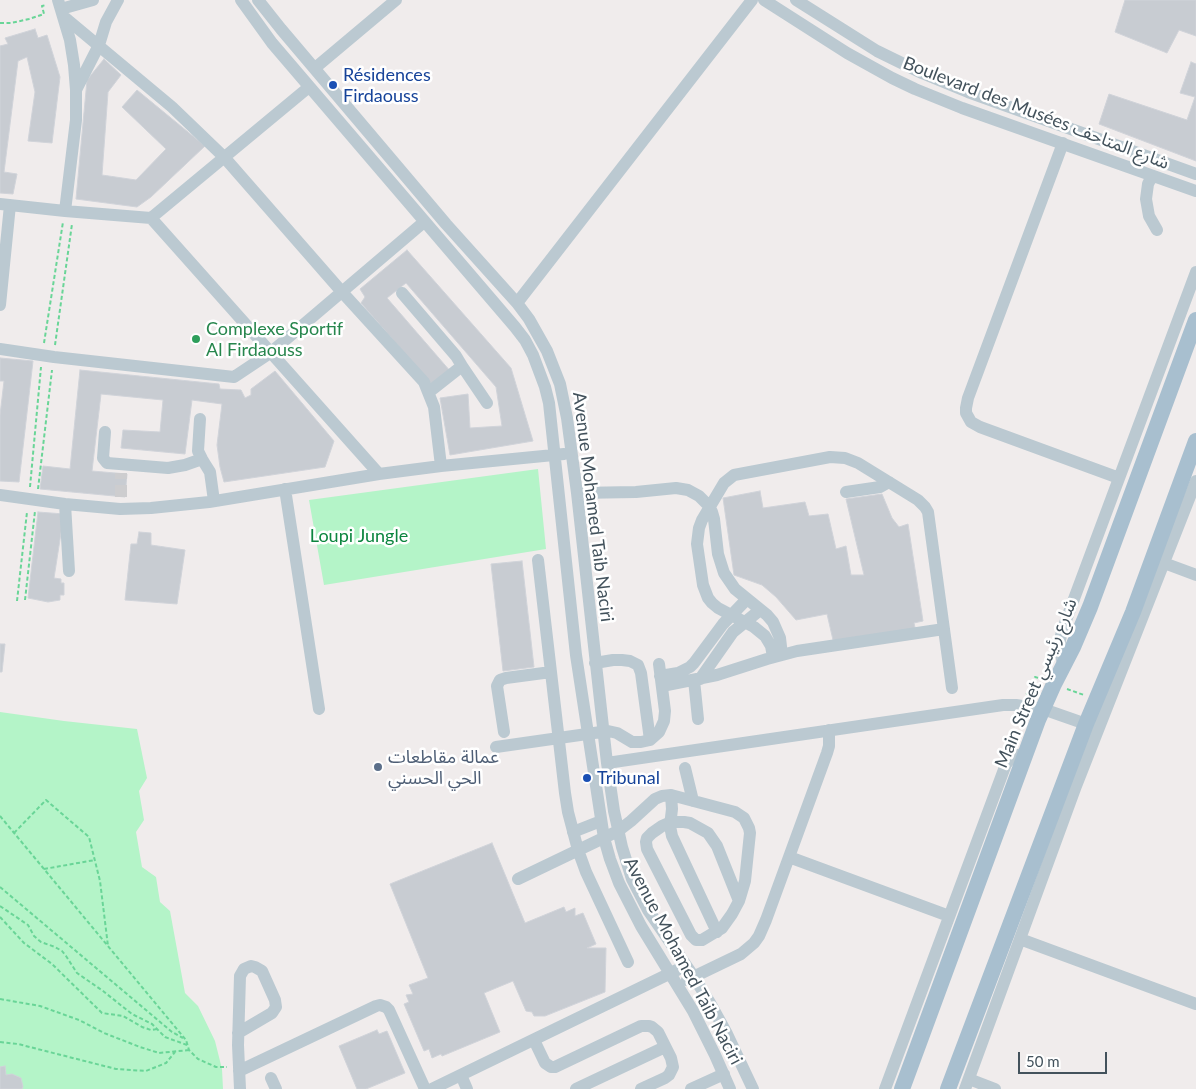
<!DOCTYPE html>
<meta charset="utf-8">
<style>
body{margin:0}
#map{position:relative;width:1196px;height:1089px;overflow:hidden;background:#f0ecec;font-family:Lato,sans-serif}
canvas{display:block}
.scale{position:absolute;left:1018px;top:1052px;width:89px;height:22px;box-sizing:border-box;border:2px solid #43525c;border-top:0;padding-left:6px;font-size:15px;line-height:18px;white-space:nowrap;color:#43525c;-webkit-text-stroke:4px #fff;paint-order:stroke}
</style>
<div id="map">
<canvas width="1196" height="1089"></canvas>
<div class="scale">50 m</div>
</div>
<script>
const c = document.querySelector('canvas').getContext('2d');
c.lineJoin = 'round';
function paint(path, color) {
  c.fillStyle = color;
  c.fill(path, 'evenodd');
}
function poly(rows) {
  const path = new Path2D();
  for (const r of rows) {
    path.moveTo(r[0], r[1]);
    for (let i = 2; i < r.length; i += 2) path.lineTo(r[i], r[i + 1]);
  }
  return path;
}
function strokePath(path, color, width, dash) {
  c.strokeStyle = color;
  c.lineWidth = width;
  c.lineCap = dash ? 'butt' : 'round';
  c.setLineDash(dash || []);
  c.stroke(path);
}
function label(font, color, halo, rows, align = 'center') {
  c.font = font + ' Lato,"Noto Sans Arabic",sans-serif';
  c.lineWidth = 5;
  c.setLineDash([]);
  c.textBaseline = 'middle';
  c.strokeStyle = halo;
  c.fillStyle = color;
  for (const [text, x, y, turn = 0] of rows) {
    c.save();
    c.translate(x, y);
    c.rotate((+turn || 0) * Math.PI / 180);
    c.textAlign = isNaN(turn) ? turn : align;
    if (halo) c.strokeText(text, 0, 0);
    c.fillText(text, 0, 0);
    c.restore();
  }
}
paint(poly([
 [538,469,546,549,324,585,309,500],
 [0,712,64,721,137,729,147,778,139,791,144,820,136,832,142,867,156,877,160,902,170,911,185,993,198,1006,215,1041,222,1069,223,1089,0,1089]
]), '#b4f4c8');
const building = poly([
 [1125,0,1196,0,1196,36,1179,30,1167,53,1115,32,1125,0],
 [35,29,38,38,47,35,60,77,52,143,28,141,35,92,27,57,18,61,4,172,17,174,13,194,0,193,0,46,8,44,5,38,35,29],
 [104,59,121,75,108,92,102,175,136,180,166,149,122,107,137,90,205,146,151,197,137,207,76,199,87,80,104,59],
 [1191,62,1196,64,1196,161,1099,124,1109,94,1187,120,1195,97,1180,93,1191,62],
 [407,250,511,368,533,441,450,455,440,398,468,394,470,428,502,426,496,387,406,283,387,298,451,372,434,387,361,303,365,297,360,289,407,250],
 [0,358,33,361,19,482,0,481,0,415,4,381,0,381,0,358],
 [80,370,219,384,220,389,241,390,245,398,251,395,251,389,275,371,334,441,325,467,224,482,220,467,217,445,222,404,192,400,185,454,121,448,123,430,160,432,163,400,101,394,92,471,127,474,125,497,40,489,43,466,70,469,80,370],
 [760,491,763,508,805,502,809,516,828,514,836,549,846,546,851,575,864,575,846,499,882,494,892,518,899,527,908,524,923,621,914,623,916,632,833,640,827,614,796,620,776,597,762,585,734,575,723,498,760,491],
 [38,512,64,514,54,578,61,579,61,583,64,583,64,595,60,595,60,600,48,602,28,598,38,512],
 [139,532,151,533,151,545,185,550,177,604,125,600,131,544,137,544,139,532],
 [522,561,534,667,503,671,491,564,522,561],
 [0,644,5,644,2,672,0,672,0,644],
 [492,843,525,923,564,907,566,912,575,908,575,916,583,913,596,944,587,948,606,948,605,992,545,1016,534,1016,532,1012,526,1011,513,981,484,993,500,1032,442,1056,441,1054,432,1058,429,1049,424,1051,404,1004,409,1002,406,995,413,994,409,985,428,978,390,884,492,843],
 [377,1030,379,1034,387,1031,405,1073,366,1089,357,1089,339,1046,377,1030],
 [5,1066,6,1075,12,1074,21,1078,23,1087,22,1089,0,1089,0,1067,5,1066]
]);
paint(building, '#c8ccd2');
strokePath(building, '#d0d3d9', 1);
strokePath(poly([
 [121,497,121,473]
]), '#cdcdcf', 12, [12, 6]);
strokePath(poly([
 [0,23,11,23,29,19,44,14,42,6,46,5],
 [44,343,63,222],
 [55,345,72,224],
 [30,487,41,367],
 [38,489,52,370],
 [25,600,35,511],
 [17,601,27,512],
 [1067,689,1084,695],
 [1026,694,1029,693,1035,677,1042,679],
 [0,816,186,1040,189,1050,198,1059,216,1067,227,1067],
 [14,833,46,800,89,837,100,881,108,946],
 [44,869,95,860],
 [0,887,172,1032,183,1038],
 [0,906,28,925,34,936,41,942,55,947,62,951,66,956,77,973,103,991,132,1014,152,1024,165,1037,187,1045],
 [0,917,24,943,52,964,102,1013,123,1016,142,1027,151,1030,157,1029],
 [0,999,40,1006,79,1020,104,1033,140,1047,159,1053,189,1050],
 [0,1042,18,1044,116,1069,146,1071,166,1063,175,1052]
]), '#69d597', 2, [4, 2.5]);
strokePath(poly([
 [58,0,70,40,74,65,76,90,76,120,65,211],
 [241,0,272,43,515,327,525,340,533,355,545,387,549,403,576,655,604,838,610,859,619,883,641,926,693,1011,715,1055,730,1089],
 [258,0,281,29,446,224,517,303,529,319,547,351,560,384,567,418,577,493,607,763,614,811,622,847,632,879,648,910,694,977,710,1003,727,1034,753,1089],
 [764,0,847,53,892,78,915,89,962,108,1196,191],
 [796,0,877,51,922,73,968,92,1196,174],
 [61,9,93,0],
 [63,16,172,107,224,157,342,292,424,382,434,407,441,466],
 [315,68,396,0],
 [76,90,99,45,106,22,118,0],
 [1063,143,968,398,966,408,966,413,971,422,980,427,1119,478],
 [1152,176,1148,184,1146,199,1149,216,1157,230],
 [0,204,65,211,151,218,379,474],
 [151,218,309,87],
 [402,293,456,356,462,366,429,392],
 [517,303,752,0],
 [0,305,10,205],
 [0,349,54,357,234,377,270,353,424,222],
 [462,366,487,403],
 [200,419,198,451,202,459,205,464,210,472,214,501],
 [105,432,103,458,107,463,168,468,185,465,202,459],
 [285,489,319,709],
 [846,492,880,487,889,482],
 [577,493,636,492,676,488,688,490,699,496,709,506,712,512,714,519,718,554,724,573,735,589,767,615,773,622,780,638,782,655],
 [0,495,65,504,120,509,151,508,209,502,379,474,441,466,564,454],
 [65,504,69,571],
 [538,560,565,793,568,812,578,850,586,872,628,962],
 [1164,563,1196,575],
 [773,657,771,646,765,636,754,627,718,608,712,603,708,598,703,585,697,544,699,528,702,520,724,483,734,475,830,457,845,458,858,463,918,500,925,507,928,512,952,688],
 [595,663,613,660,622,660,630,661,638,665,641,673,650,740],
 [1064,666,1060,652,1059,645,1062,631,1196,272],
 [660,676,678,673,690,667,694,663,723,624,747,599],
 [700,679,733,632,760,610],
 [694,680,698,719],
 [662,686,717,675,767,659,797,651,944,629],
 [504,732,497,686,500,680,506,678,551,672],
 [496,747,608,731,617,733,632,742,641,742,650,740,659,732,664,721,665,711,659,664],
 [607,763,1003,705,1016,705,1043,709,1086,724],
 [685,768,693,801],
 [671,795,672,809,670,826,672,836,717,932],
 [573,832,601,821],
 [789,857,949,916],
 [518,879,618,831,631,821,655,799,662,796,671,795,735,812,744,818,749,828,750,833,745,881,739,901,732,914,722,928,702,940,696,940,691,935,647,849,646,842,647,838,652,833,662,826,671,822,684,822,690,823,708,833,717,846,739,901],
 [1020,939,1196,1004],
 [687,980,741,954,754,943,759,936,766,920,827,753,829,746,829,730],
 [238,1033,272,1013,276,1007,275,1000,262,971,255,967,251,966,244,969,240,976,238,1045,240,1089],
 [534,1040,545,1063,551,1067,555,1067,641,1026,649,1026,652,1027,658,1032,671,1058,673,1067,669,1075,665,1078,641,1089],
 [239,1071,376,1006,380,1005,386,1007,389,1010,425,1089],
 [461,1075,467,1089],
 [271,1078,276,1089],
 [969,1079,995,1089],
 [432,1089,677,970],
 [576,1089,665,1047],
 [691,1089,724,1074],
 [885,1089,1006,764,1012,757,1017,755,1026,754],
 [965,1089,1076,786,1196,481]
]), '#bbc9d1', 12);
strokePath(poly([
 [902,1089,1038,720,1054,684,1073,647,1090,607,1196,320],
 [948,1089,1086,724,1133,612,1196,441]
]), '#a8bfcf', 16);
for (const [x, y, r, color] of [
 [333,85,5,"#1a4fb4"],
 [196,339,5,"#2e9e5b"],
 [378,767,5,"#5c6f8a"],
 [587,778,5,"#1a4fb4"]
]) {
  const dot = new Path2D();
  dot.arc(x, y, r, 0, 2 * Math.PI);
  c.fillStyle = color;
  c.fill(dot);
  strokePath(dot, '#fff', 2);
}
label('18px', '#164399', '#fff', [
 ["Résidences",343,75],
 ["Firdaouss",343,96],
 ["Tribunal",597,778]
], 'left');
label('18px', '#43525c', '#fff', [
 ["Boulevard des Musées شارع المتاحف",1036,113,21],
 ["Avenue Mohamed Taib Naciri",593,507,83],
 ["Main Street شارع رئيسي",1036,683,-67],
 ["Avenue Mohamed Taib Naciri",683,961,62]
]);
label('18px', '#27864d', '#fff', [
 ["Complexe Sportif",206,329],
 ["Al Firdaouss",206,350]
], 'left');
label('18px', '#0c853f', '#fff', [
 ["Loupi Jungle",359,536]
]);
label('18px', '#4e5e75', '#fff', [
 ["عمالة مقاطعات",388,757],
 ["الحي الحسني",388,778]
], 'left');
</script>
